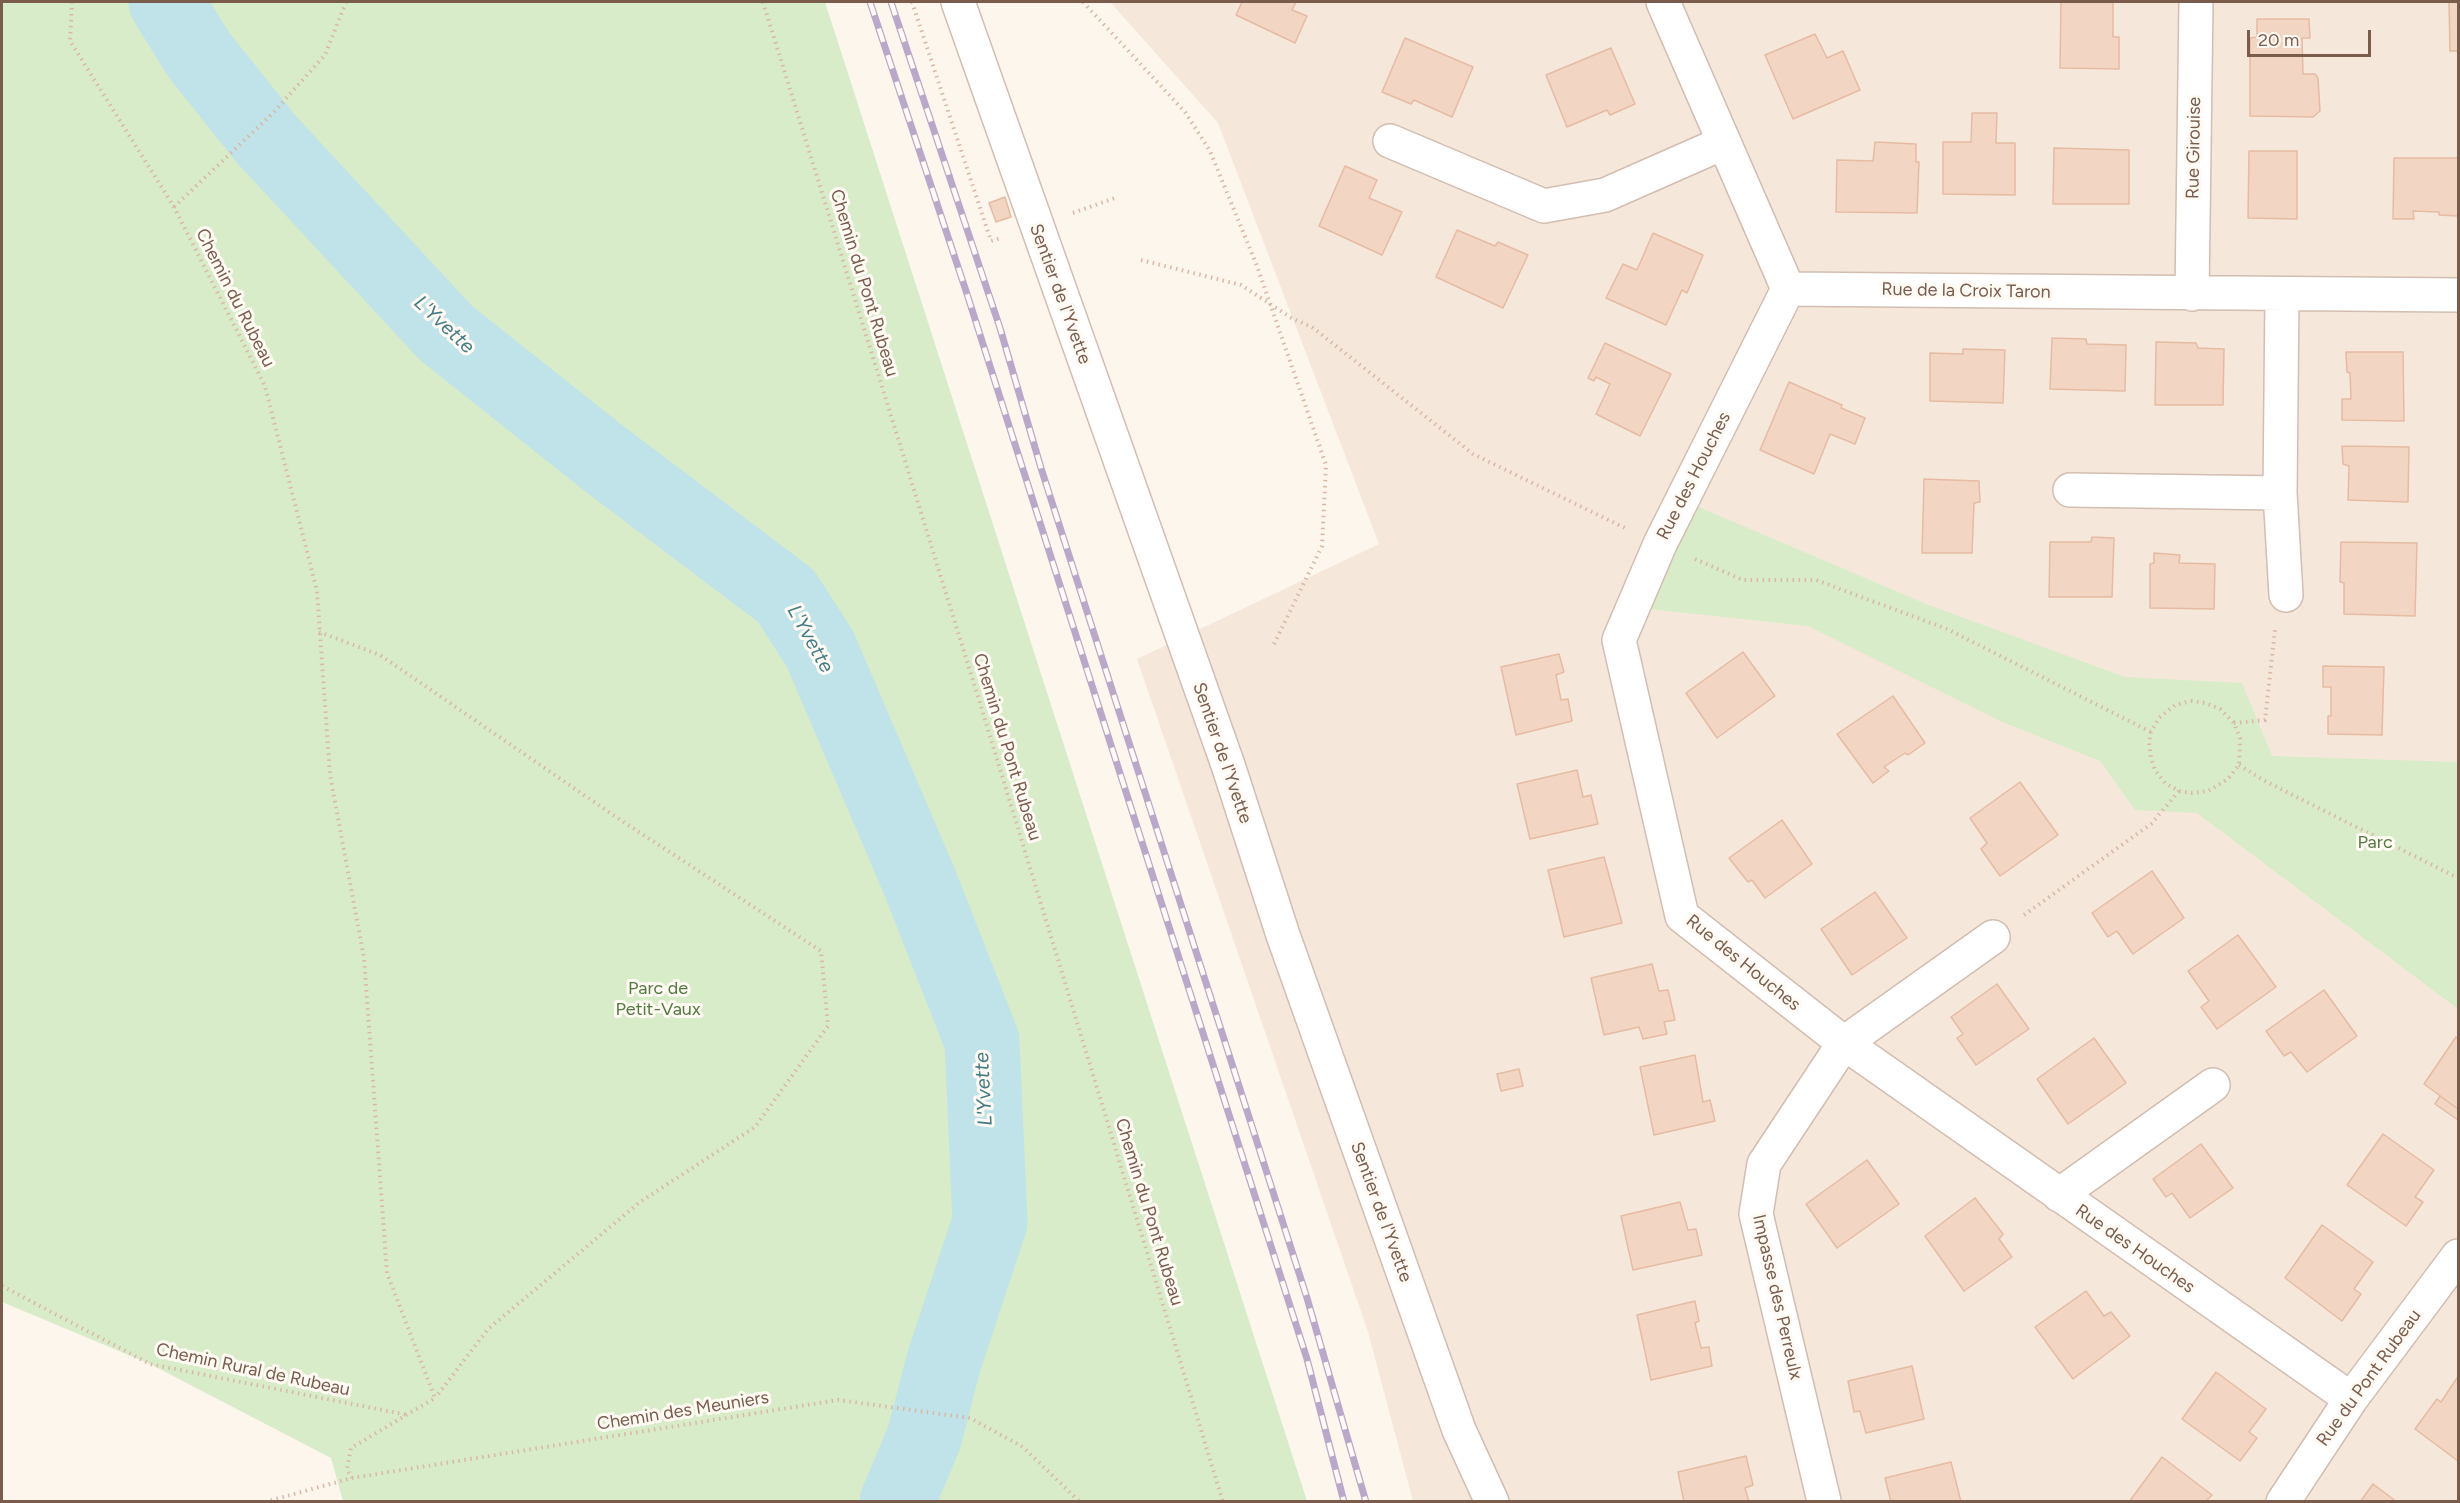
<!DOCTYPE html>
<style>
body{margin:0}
#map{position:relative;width:2460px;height:1503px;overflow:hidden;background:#fdf6ec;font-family:Figtree,sans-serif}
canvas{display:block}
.frame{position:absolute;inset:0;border:3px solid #7a5c4d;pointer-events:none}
.scale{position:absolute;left:2247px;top:30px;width:124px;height:27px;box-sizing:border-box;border:3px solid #7a5c4d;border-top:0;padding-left:8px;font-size:18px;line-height:21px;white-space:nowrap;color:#7a5c4d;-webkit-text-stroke:4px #fffaf3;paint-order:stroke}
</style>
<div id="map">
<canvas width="2460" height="1503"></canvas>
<div class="frame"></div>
<div class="scale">20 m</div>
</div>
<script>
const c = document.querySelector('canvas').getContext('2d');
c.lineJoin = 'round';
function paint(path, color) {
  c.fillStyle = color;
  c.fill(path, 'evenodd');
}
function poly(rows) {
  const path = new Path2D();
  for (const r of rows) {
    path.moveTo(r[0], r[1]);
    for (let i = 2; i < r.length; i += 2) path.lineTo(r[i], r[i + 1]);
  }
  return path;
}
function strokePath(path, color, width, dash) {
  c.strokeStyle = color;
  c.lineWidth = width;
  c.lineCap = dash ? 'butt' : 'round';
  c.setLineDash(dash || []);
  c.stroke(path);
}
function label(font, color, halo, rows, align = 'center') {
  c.font = font + ' Figtree,sans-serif';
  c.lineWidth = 6;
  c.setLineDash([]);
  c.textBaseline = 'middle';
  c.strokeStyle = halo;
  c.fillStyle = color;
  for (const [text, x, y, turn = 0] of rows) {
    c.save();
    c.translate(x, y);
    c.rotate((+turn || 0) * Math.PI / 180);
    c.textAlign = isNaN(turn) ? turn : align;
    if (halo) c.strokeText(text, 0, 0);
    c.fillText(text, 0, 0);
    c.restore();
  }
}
paint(poly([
 [1110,2,2458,2,2458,1501,1413,1501,1368,1332,1137,659,1379,544,1218,123]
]), '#f5e8da');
paint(poly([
 [2,2,825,2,1307,1501,343,1501,331,1458,150,1364,2,1302],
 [1694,505,1926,604,2125,677,2242,683,2272,756,2458,762,2458,1009,2197,813,2135,810,2100,761,2000,721,1808,626,1648,609]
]), '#d8ecc9');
strokePath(poly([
 [166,2,199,55,266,139,446,333,602,457,786,596,820,649,920,883,982,1041,990,1222,944,1361,924,1438,897,1502]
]), '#bfe3e8', 75);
const building = poly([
 [1242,2,1296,2,1292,10,1307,16,1295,43,1236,15,1242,2],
 [2061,2,2113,2,2113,37,2119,37,2119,69,2060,68,2061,2],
 [2449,2,2458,2,2458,51,2450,51,2449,2],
 [2257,19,2309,19,2310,38,2302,38,2303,74,2315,74,2318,78,2320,111,2313,117,2250,116,2250,38,2257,37,2257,19],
 [1815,34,1827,58,1843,51,1860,90,1793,119,1765,55,1815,34],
 [1405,38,1473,67,1452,117,1414,100,1411,104,1382,92,1405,38],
 [1611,48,1635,104,1610,115,1607,110,1567,127,1546,75,1611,48],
 [1972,113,1997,113,1996,143,2015,143,2015,195,1943,194,1943,142,1971,142,1972,113],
 [1875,142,1916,144,1916,162,1919,162,1917,213,1836,212,1837,160,1873,161,1875,142],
 [2054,148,2129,150,2129,204,2053,204,2054,148],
 [2249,151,2297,151,2297,219,2248,218,2249,151],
 [2394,158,2458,158,2458,216,2439,215,2439,212,2413,211,2414,219,2393,219,2394,158],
 [1345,166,1377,180,1369,198,1402,212,1382,255,1319,226,1345,166],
 [1005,197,1011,217,996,222,989,203,1005,197],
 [1457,230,1495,246,1498,242,1528,255,1503,308,1436,277,1457,230],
 [1653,233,1703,255,1687,293,1682,290,1666,325,1606,298,1623,264,1637,270,1653,233],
 [2052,338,2086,339,2087,344,2126,345,2125,391,2050,389,2052,338],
 [2156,342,2196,343,2198,348,2224,349,2223,405,2155,405,2156,342],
 [1605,343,1671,374,1640,436,1596,414,1610,384,1596,377,1594,381,1588,378,1605,343],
 [1963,349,2005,350,2003,403,1930,401,1930,353,1963,354,1963,349],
 [2346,352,2403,352,2404,421,2342,420,2342,399,2351,399,2350,373,2347,372,2346,352],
 [1789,382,1842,405,1841,408,1865,418,1855,444,1830,434,1814,474,1760,450,1789,382],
 [2342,446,2409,447,2408,502,2348,500,2349,466,2343,464,2342,446],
 [1924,479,1979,481,1980,502,1974,503,1972,553,1922,553,1924,479],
 [2092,537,2114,538,2112,597,2049,597,2050,542,2091,542,2092,537],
 [2341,542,2417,543,2415,616,2344,614,2344,583,2340,582,2341,542],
 [2154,553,2180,555,2179,563,2215,564,2214,609,2150,608,2150,564,2154,563,2154,553],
 [1743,652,1775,696,1717,738,1686,693,1743,652],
 [1559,654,1564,672,1556,675,1561,700,1568,699,1572,721,1516,735,1501,667,1559,654],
 [2323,666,2384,667,2382,735,2328,734,2328,716,2331,716,2331,687,2323,687,2323,666],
 [1893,696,1925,743,1908,755,1905,753,1884,767,1889,771,1873,783,1837,734,1893,696],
 [1577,770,1583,797,1591,795,1598,824,1530,839,1517,784,1577,770],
 [2020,782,2058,835,2000,876,1981,849,1987,843,1970,818,2020,782],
 [1782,820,1812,864,1765,898,1752,880,1748,882,1729,858,1782,820],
 [1604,857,1622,923,1564,937,1548,870,1604,857],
 [2152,871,2184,918,2133,954,2117,931,2108,937,2092,913,2152,871],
 [1875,892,1907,938,1852,975,1821,929,1875,892],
 [2238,935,2276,987,2217,1029,2201,1007,2209,1001,2188,971,2238,935],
 [1652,964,1659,991,1668,990,1675,1020,1664,1022,1667,1034,1643,1039,1639,1027,1604,1035,1591,978,1652,964],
 [1997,984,2029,1029,1976,1065,1957,1038,1963,1034,1951,1017,1997,984],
 [2324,990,2357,1036,2307,1072,2291,1052,2284,1056,2266,1031,2324,990],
 [2456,1037,2458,1039,2458,1109,2424,1084,2456,1037],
 [2094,1038,2126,1083,2068,1124,2037,1079,2094,1038],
 [1695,1055,1703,1102,1710,1100,1715,1121,1654,1135,1640,1067,1695,1055],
 [1519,1069,1523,1086,1501,1091,1497,1074,1519,1069],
 [2440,1096,2458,1109,2458,1120,2435,1104,2440,1096],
 [2383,1134,2434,1170,2415,1197,2423,1202,2406,1226,2347,1185,2383,1134],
 [2201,1144,2233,1188,2190,1218,2172,1193,2166,1197,2153,1179,2201,1144],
 [1867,1160,1899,1204,1837,1248,1806,1204,1867,1160],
 [1975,1198,2003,1234,1999,1239,2012,1257,1964,1291,1925,1236,1975,1198],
 [1680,1202,1688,1230,1696,1229,1702,1255,1633,1270,1621,1216,1680,1202],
 [2322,1225,2373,1262,2354,1289,2361,1294,2342,1321,2285,1278,2322,1225],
 [2086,1291,2104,1316,2111,1312,2130,1336,2073,1379,2035,1327,2086,1291],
 [1695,1301,1699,1321,1695,1323,1701,1348,1709,1347,1712,1366,1651,1380,1637,1315,1695,1301],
 [1912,1366,1924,1419,1866,1433,1860,1411,1854,1412,1848,1381,1912,1366],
 [2216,1372,2266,1409,2249,1432,2257,1438,2240,1461,2182,1419,2216,1372],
 [2457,1378,2458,1379,2458,1461,2415,1429,2437,1399,2441,1402,2457,1378],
 [1746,1456,1753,1485,1745,1488,1749,1502,1684,1502,1678,1472,1746,1456],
 [2162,1457,2212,1495,2205,1502,2129,1502,2162,1457],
 [1951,1462,1961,1502,1891,1502,1885,1478,1951,1462],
 [2373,1484,2397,1502,2360,1502,2373,1484]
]);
paint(building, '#f3d5c3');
strokePath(building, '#e6bba3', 1.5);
const minor = poly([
 [958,2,1228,765,1283,935,1459,1430,1492,1502],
 [1663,2,1788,289,2458,295],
 [1390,141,1544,206,1605,195,1723,143],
 [1788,289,1660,544,1619,640,1682,916,1844,1043,2351,1399],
 [2192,294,2196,2],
 [2282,295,2280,493,2286,595],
 [2070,490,2280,493],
 [2059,1195,2213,1085],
 [1824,1501,1756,1214,1764,1164,1844,1043,1993,937],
 [2283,1502,2351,1399,2458,1256]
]);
strokePath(minor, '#d1beb0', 36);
strokePath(poly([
 [72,2,70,41,174,207,265,386,317,591,330,775,364,958,387,1273,435,1398,351,1448,347,1469,352,1478],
 [763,2,979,700,1223,1502],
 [912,2,991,241,1001,238],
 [1083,2,1185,112,1210,151,1257,266,1326,465,1322,546,1274,644],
 [174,207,272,114,325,55,346,2],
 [1073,213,1118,197],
 [1141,260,1241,285,1293,319,1312,327,1473,454,1625,528],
 [1695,559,1743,580,1816,580,1947,629,2151,732],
 [319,632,380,655,616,817,821,951,828,1026,755,1127,640,1202,488,1329,436,1397],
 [2191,701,2205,703,2220,709,2234,723,2240,738,2239,765,2228,779,2208,791,2192,793,2179,791,2165,783,2155,770,2151,758,2149,742,2151,732,2159,718,2175,705,2191,701],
 [2234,723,2265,720,2275,630],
 [2239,765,2263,780,2458,878],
 [2024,915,2151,824,2179,791],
 [2,1286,150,1364,408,1415],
 [265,1502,352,1478,838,1400,970,1418,1023,1447,1080,1502]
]), '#d9b8a5', 4, [1.5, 4.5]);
strokePath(minor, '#fff', 33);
const rail = poly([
 [870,2,967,294,1307,1359,1344,1502],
 [891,2,1000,328,1041,468,1307,1298,1366,1502]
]);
strokePath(rail, '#b9a8c9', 7);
strokePath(rail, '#fffaf3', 4.5, [14]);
label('18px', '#7a5c4d', '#fffaf3', [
 ["Rue Girouise",2194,148,-89],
 ["Chemin du Pont Rubeau",864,283,73],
 ["Rue de la Croix Taron",1966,291,1],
 ["Sentier de l'Yvette",1060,294,70],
 ["Chemin du Rubeau",235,298,63],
 ["Rue des Houches",1694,476,-63],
 ["Chemin du Pont Rubeau",1007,747,73],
 ["Sentier de l'Yvette",1222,753,71],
 ["Rue des Houches",1743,963,39],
 ["Chemin du Pont Rubeau",1149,1212,73],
 ["Sentier de l'Yvette",1381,1212,70],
 ["Rue des Houches",2135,1249,35],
 ["Impasse des Perreulx",1777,1297,77],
 ["Chemin Rural de Rubeau",253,1370,12],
 ["Rue du Pont Rubeau",2369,1378,-54],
 ["Chemin des Meuniers",683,1411,-9]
]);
label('18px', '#537a41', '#fffaf3', [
 ["Parc",2375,843],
 ["Parc de",658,989],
 ["Petit-Vaux",658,1010]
]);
label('italic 20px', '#437c86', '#fffaf3', [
 ["L'Yvette",444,325,43],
 ["L'Yvette",810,639,61],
 ["L'Yvette",984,1089,-93]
]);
</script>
